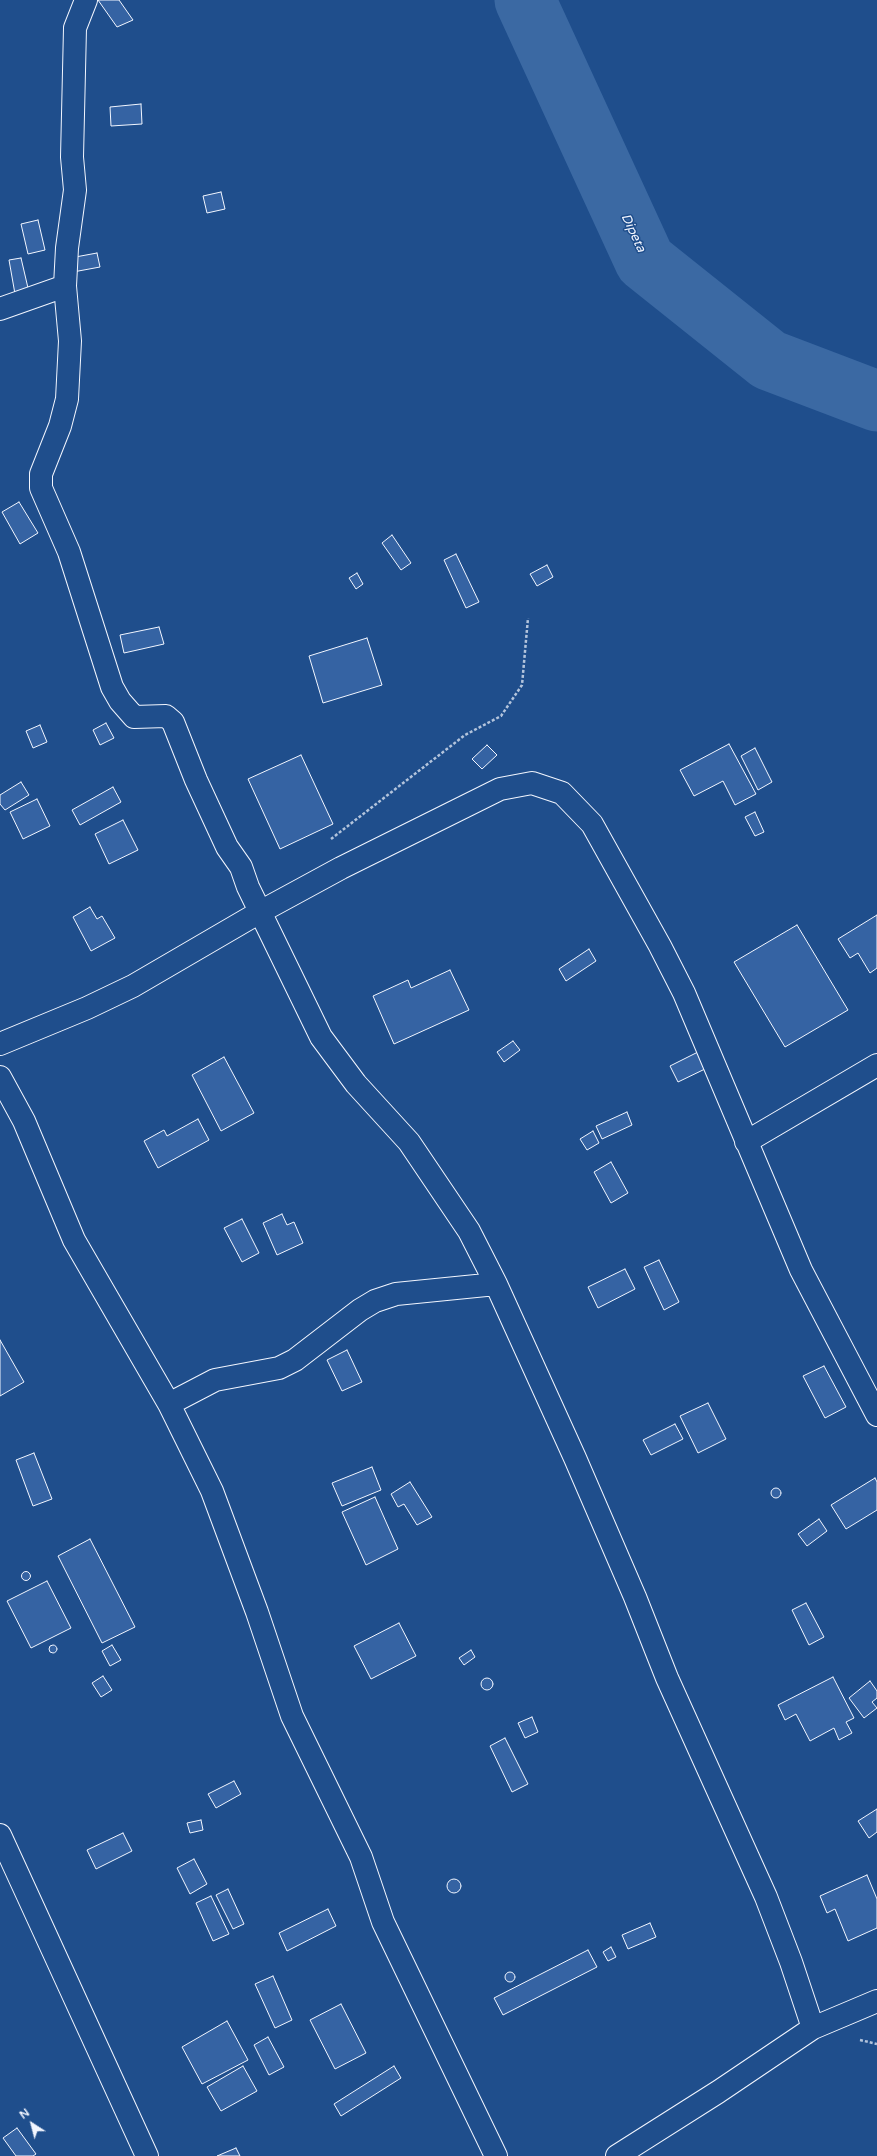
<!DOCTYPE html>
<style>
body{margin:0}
#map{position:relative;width:877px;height:2156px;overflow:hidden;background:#1f4e8c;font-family:"Varela Round",sans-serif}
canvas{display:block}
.north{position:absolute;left:12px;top:2104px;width:40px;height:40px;-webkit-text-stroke:3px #1f4e8c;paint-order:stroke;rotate:324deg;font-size:11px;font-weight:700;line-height:16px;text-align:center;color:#f2f6ff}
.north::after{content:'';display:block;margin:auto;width:14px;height:18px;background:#f2f6ff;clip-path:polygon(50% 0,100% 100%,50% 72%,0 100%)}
</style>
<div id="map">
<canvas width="877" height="2156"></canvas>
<div class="north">N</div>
</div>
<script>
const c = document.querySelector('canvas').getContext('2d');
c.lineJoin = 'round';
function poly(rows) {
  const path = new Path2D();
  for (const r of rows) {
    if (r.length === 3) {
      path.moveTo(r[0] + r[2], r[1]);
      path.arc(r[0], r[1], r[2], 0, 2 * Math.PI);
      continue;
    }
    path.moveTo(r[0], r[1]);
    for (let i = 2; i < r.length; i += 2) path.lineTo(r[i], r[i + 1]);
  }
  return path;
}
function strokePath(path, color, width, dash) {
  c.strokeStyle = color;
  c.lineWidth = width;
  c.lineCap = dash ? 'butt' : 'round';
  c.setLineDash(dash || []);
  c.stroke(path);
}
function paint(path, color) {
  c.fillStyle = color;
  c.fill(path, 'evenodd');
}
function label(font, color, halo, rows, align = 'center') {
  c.font = font + ' "Varela Round",sans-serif';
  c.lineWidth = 3;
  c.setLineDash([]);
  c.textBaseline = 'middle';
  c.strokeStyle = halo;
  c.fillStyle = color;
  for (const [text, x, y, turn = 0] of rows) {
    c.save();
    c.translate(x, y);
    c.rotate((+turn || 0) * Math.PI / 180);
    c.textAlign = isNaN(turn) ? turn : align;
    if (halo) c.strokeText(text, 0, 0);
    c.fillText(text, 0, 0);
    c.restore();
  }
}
strokePath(poly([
 [525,0,645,261,769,360,877,401]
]), '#3b69a3', 61);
const building = poly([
 [98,0,119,0,133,20,117,27,98,0],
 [141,104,142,124,111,126,110,107,141,104],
 [221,192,225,209,207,213,203,196,221,192],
 [38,220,45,250,28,254,21,224,38,220],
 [97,253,100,267,73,272,70,258,97,253],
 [21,258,28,288,15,294,9,260,21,258],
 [19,502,38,533,20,544,2,512,19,502],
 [392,535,411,563,401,570,382,543,392,535],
 [456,554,479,602,466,608,444,560,456,554],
 [547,565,553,577,537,586,530,574,547,565],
 [357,573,363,584,356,589,349,578,357,573],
 [159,627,164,644,124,653,120,635,159,627],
 [367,638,382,685,323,703,309,656,367,638],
 [106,723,114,738,100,745,93,730,106,723],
 [40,725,47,742,33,748,26,731,40,725],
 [729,744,756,794,735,805,723,781,694,796,680,770,729,744],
 [487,745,497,755,482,769,472,759,487,745],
 [755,748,772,782,758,790,741,756,755,748],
 [301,755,333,824,280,849,248,779,301,755],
 [21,782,29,795,5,810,0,804,0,795,21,782],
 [113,787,121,802,80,825,72,810,113,787],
 [37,799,50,826,23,839,10,812,37,799],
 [755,812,764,832,755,836,745,817,755,812],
 [123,820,138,850,109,864,95,834,123,820],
 [90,907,97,919,102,916,115,938,91,951,73,917,90,907],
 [877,915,877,968,870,973,858,953,850,958,838,939,877,915],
 [797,925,848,1010,785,1047,734,962,797,925],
 [589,949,596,961,566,981,559,969,589,949],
 [450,970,469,1010,394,1044,373,996,408,980,411,988,450,970],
 [513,1041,520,1050,504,1062,497,1052,513,1041],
 [700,1051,707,1068,678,1082,670,1066,700,1051],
 [224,1057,254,1113,221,1131,192,1075,224,1057],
 [627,1112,632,1125,602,1139,596,1126,627,1112],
 [198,1119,209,1140,158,1168,144,1141,164,1130,167,1136,198,1119],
 [593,1131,599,1143,587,1150,580,1139,593,1131],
 [611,1162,628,1193,611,1203,594,1172,611,1162],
 [282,1214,287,1225,294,1222,303,1243,277,1255,263,1223,282,1214],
 [242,1219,259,1253,242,1262,224,1228,242,1219],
 [659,1260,679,1302,664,1310,644,1267,659,1260],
 [625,1269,635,1289,598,1308,588,1287,625,1269],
 [0,1340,24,1382,0,1396,0,1340],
 [347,1350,362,1382,342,1391,327,1360,347,1350],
 [824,1366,846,1407,825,1418,803,1376,824,1366],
 [708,1403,726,1439,698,1453,680,1416,708,1403],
 [675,1424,683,1439,651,1455,643,1440,675,1424],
 [34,1453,52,1499,33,1506,16,1460,34,1453],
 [372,1467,381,1490,342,1506,332,1483,372,1467],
 [875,1478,877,1482,877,1510,846,1529,831,1505,875,1478],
 [410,1482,432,1517,417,1525,404,1504,398,1507,391,1494,410,1482],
 [776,1493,5],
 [375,1497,398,1549,366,1565,342,1512,375,1497],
 [819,1519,827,1531,807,1546,798,1534,819,1519],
 [90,1539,135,1627,102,1643,58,1556,90,1539],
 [26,1576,4.5],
 [47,1581,71,1628,31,1648,7,1601,47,1581],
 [806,1603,824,1637,809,1645,792,1610,806,1603],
 [399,1623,416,1656,371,1679,354,1646,399,1623],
 [53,1649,4],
 [112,1645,121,1660,110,1666,102,1651,112,1645],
 [471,1650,475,1657,464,1665,459,1658,471,1650],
 [103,1676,112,1690,101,1697,92,1683,103,1676],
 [833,1677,854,1718,846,1722,852,1733,839,1740,834,1728,810,1741,796,1714,785,1720,778,1705,833,1677],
 [487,1684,6],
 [870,1681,877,1691,877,1698,872,1702,877,1708,864,1718,849,1698,870,1681],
 [532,1717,538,1732,525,1738,518,1723,532,1717],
 [505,1738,528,1784,512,1792,490,1746,505,1738],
 [234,1781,241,1794,216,1808,208,1794,234,1781],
 [877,1809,877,1832,869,1838,858,1821,877,1809],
 [201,1820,203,1830,190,1833,187,1823,201,1820],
 [123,1833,132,1851,96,1869,87,1850,123,1833],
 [194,1859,207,1884,190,1894,177,1868,194,1859],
 [867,1875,877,1899,877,1928,848,1941,835,1909,827,1913,820,1896,867,1875],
 [454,1886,7],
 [228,1889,244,1924,233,1929,216,1895,228,1889],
 [211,1896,229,1934,213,1941,196,1903,211,1896],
 [328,1909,336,1926,287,1951,279,1933,328,1909],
 [650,1923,656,1937,628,1949,622,1935,650,1923],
 [611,1947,616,1957,608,1961,603,1952,611,1947],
 [588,1950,597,1967,503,2015,494,1998,588,1950],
 [510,1977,5],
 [273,1976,292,2020,275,2028,255,1984,273,1976],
 [341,2004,366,2053,335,2069,310,2020,341,2004],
 [227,2021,248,2060,202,2084,182,2047,227,2021],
 [268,2037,284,2067,269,2075,254,2045,268,2037],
 [243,2066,257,2091,221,2111,207,2087,243,2066],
 [394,2066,401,2078,341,2116,334,2104,394,2066],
 [17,2128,36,2154,33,2156,16,2156,3,2138,17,2128],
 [236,2148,240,2156,217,2156,236,2148]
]);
paint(building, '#3563a3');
strokePath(building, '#f2f6ff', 1);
const minor = poly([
 [86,0,75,28,72,157,75,190,67,248,65,286,70,341,67,399,60,426,41,474,41,488,69,552,112,687,120,701,134,717,166,716,173,722,196,780,227,847,241,867,248,887,321,1037,356,1084,409,1142,469,1231,496,1284,575,1458,635,1597,667,1678,766,1897,791,1962,813,2028],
 [0,309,65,286],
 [0,1044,87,1008,133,986,260,912,341,868,500,789,532,783,562,793,592,824,660,946,684,993,801,1270,877,1415],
 [0,1077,24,1121,74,1240,169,1404,212,1491,257,1612,292,1716,361,1857,383,1922,496,2156],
 [746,1142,877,1065],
 [169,1404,215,1380,279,1368,295,1360,360,1310,375,1301,396,1294,496,1284],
 [0,1835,147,2156],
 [617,2156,718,2092,813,2028,877,2001]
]);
strokePath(minor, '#f2f6ff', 24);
strokePath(poly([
 [331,839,465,735,501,716,522,685,528,618],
 [860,2040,877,2044]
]), '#b3c4dc', 2.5, [3, 2]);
strokePath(minor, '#1f4e8c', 22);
label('italic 13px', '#f2f6ff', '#1f4e8c', [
 ["Dipeta",633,233,65]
]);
</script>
